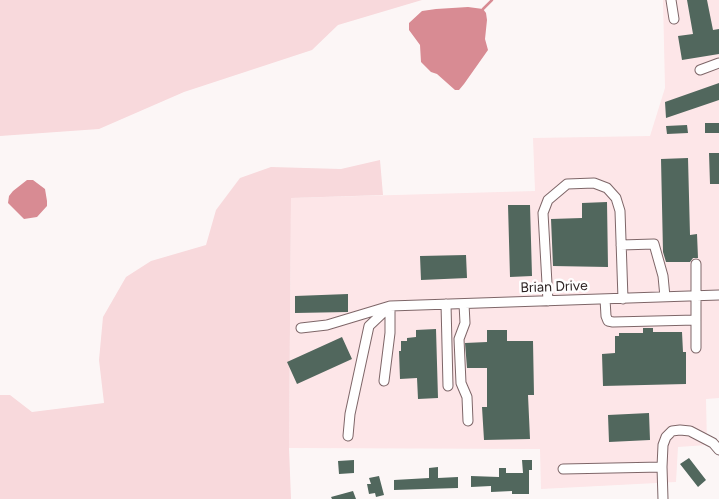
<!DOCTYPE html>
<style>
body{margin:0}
canvas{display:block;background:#fcf6f6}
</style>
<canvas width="719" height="499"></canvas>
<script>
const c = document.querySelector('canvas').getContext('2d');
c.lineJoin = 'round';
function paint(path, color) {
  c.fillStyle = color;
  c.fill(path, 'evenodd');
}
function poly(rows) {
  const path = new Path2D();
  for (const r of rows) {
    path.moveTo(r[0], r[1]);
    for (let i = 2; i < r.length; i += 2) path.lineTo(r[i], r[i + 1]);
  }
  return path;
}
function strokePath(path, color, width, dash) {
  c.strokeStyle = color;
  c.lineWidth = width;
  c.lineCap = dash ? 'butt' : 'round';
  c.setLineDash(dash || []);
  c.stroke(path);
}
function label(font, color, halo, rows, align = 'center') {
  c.font = font + ' Figtree,sans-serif';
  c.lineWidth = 5;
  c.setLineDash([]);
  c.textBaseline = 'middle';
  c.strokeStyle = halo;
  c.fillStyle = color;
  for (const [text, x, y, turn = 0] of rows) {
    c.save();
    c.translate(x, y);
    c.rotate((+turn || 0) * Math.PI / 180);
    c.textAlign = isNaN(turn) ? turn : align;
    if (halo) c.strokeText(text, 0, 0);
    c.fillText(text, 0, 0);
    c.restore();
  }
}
paint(poly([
 [663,0,719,0,719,398,706,399,707,445,678,447,676,482,541,489,540,449,289,448,291,198,535,191,533,138,650,136,665,88]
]), '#fde6e8');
paint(poly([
 [0,0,422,0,338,25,312,50,184,92,99,129,0,136],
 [380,160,383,195,291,198,289,448,291,499,0,499,0,395,10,395,32,412,104,403,99,360,103,317,126,277,151,261,206,245,216,210,240,178,271,167,341,169]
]), '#f8d9dc');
paint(poly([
 [468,7,483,9,486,13,487,20,485,39,488,50,464,84,459,90,455,90,437,74,431,72,421,62,420,45,409,30,409,23,422,11,436,9],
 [27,180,33,180,45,189,47,201,47,206,37,217,24,219,8,203,9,196,13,191]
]), '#d88b93');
strokePath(poly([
 [483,9,492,0]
]), '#d88b93', 2.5);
paint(poly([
 [687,0,707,0,713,30,719,29,719,54,682,60,678,36,693,34],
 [719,83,719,100,666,118,665,102],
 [705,123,719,123,719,133,705,133],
 [687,125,688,133,667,134,666,126],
 [709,153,719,153,719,184,710,184],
 [688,158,690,235,697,234,698,258,693,258,690,262,666,262,663,252,661,159],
 [607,202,608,267,553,266,551,219,582,218,582,203],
 [508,205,530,205,532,276,510,277],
 [466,255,467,278,421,280,420,256],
 [348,294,348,312,295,313,295,296],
 [643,328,653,328,653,332,682,332,683,352,686,352,686,384,603,386,602,354,615,353,615,336,619,336,619,333,643,333],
 [436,329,438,398,418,399,417,378,400,379,399,351,401,351,401,341,407,341,407,338,416,337,416,330],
 [487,330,507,330,507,341,533,341,534,395,528,395,530,439,484,440,482,407,487,407,487,368,467,368,465,343,487,342],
 [342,337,352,359,297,384,287,362],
 [649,413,650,440,609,442,608,415],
 [689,458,706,480,698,487,680,464],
 [354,460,354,473,339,474,338,461],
 [522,460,532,460,532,470,529,470,529,494,512,494,512,491,491,492,491,486,471,487,471,476,499,477,499,468,506,468,506,473,523,473],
 [438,467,438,478,458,477,458,488,394,490,394,480,429,478,429,468],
 [379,476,384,495,376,497,375,493,369,494,367,484,371,484,369,478],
 [353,491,356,499,332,499,331,497]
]), '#51675d');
const minor = poly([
 [671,0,674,19],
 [700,70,719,63],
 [621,245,654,244,663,276,665,297],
 [696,264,696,348],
 [605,299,606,316,608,321,613,322,696,320],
 [548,301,543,213,548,200,567,184,594,183,607,188,616,198,620,211,623,299],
 [446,304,448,386],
 [464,304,465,323,459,339,461,383,467,397,468,421],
 [301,328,327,325,390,306,719,295],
 [384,381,390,333,390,306],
 [348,436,350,414,369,326,388,308],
 [563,469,662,467],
 [663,499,662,467,663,445,666,437,672,431,680,430,690,431,713,443,719,450]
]);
strokePath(minor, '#7e6668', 11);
strokePath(minor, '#fff', 9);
label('14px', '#2d2323', '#fff', [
 ["Brian Drive",554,287,-2]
]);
</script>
